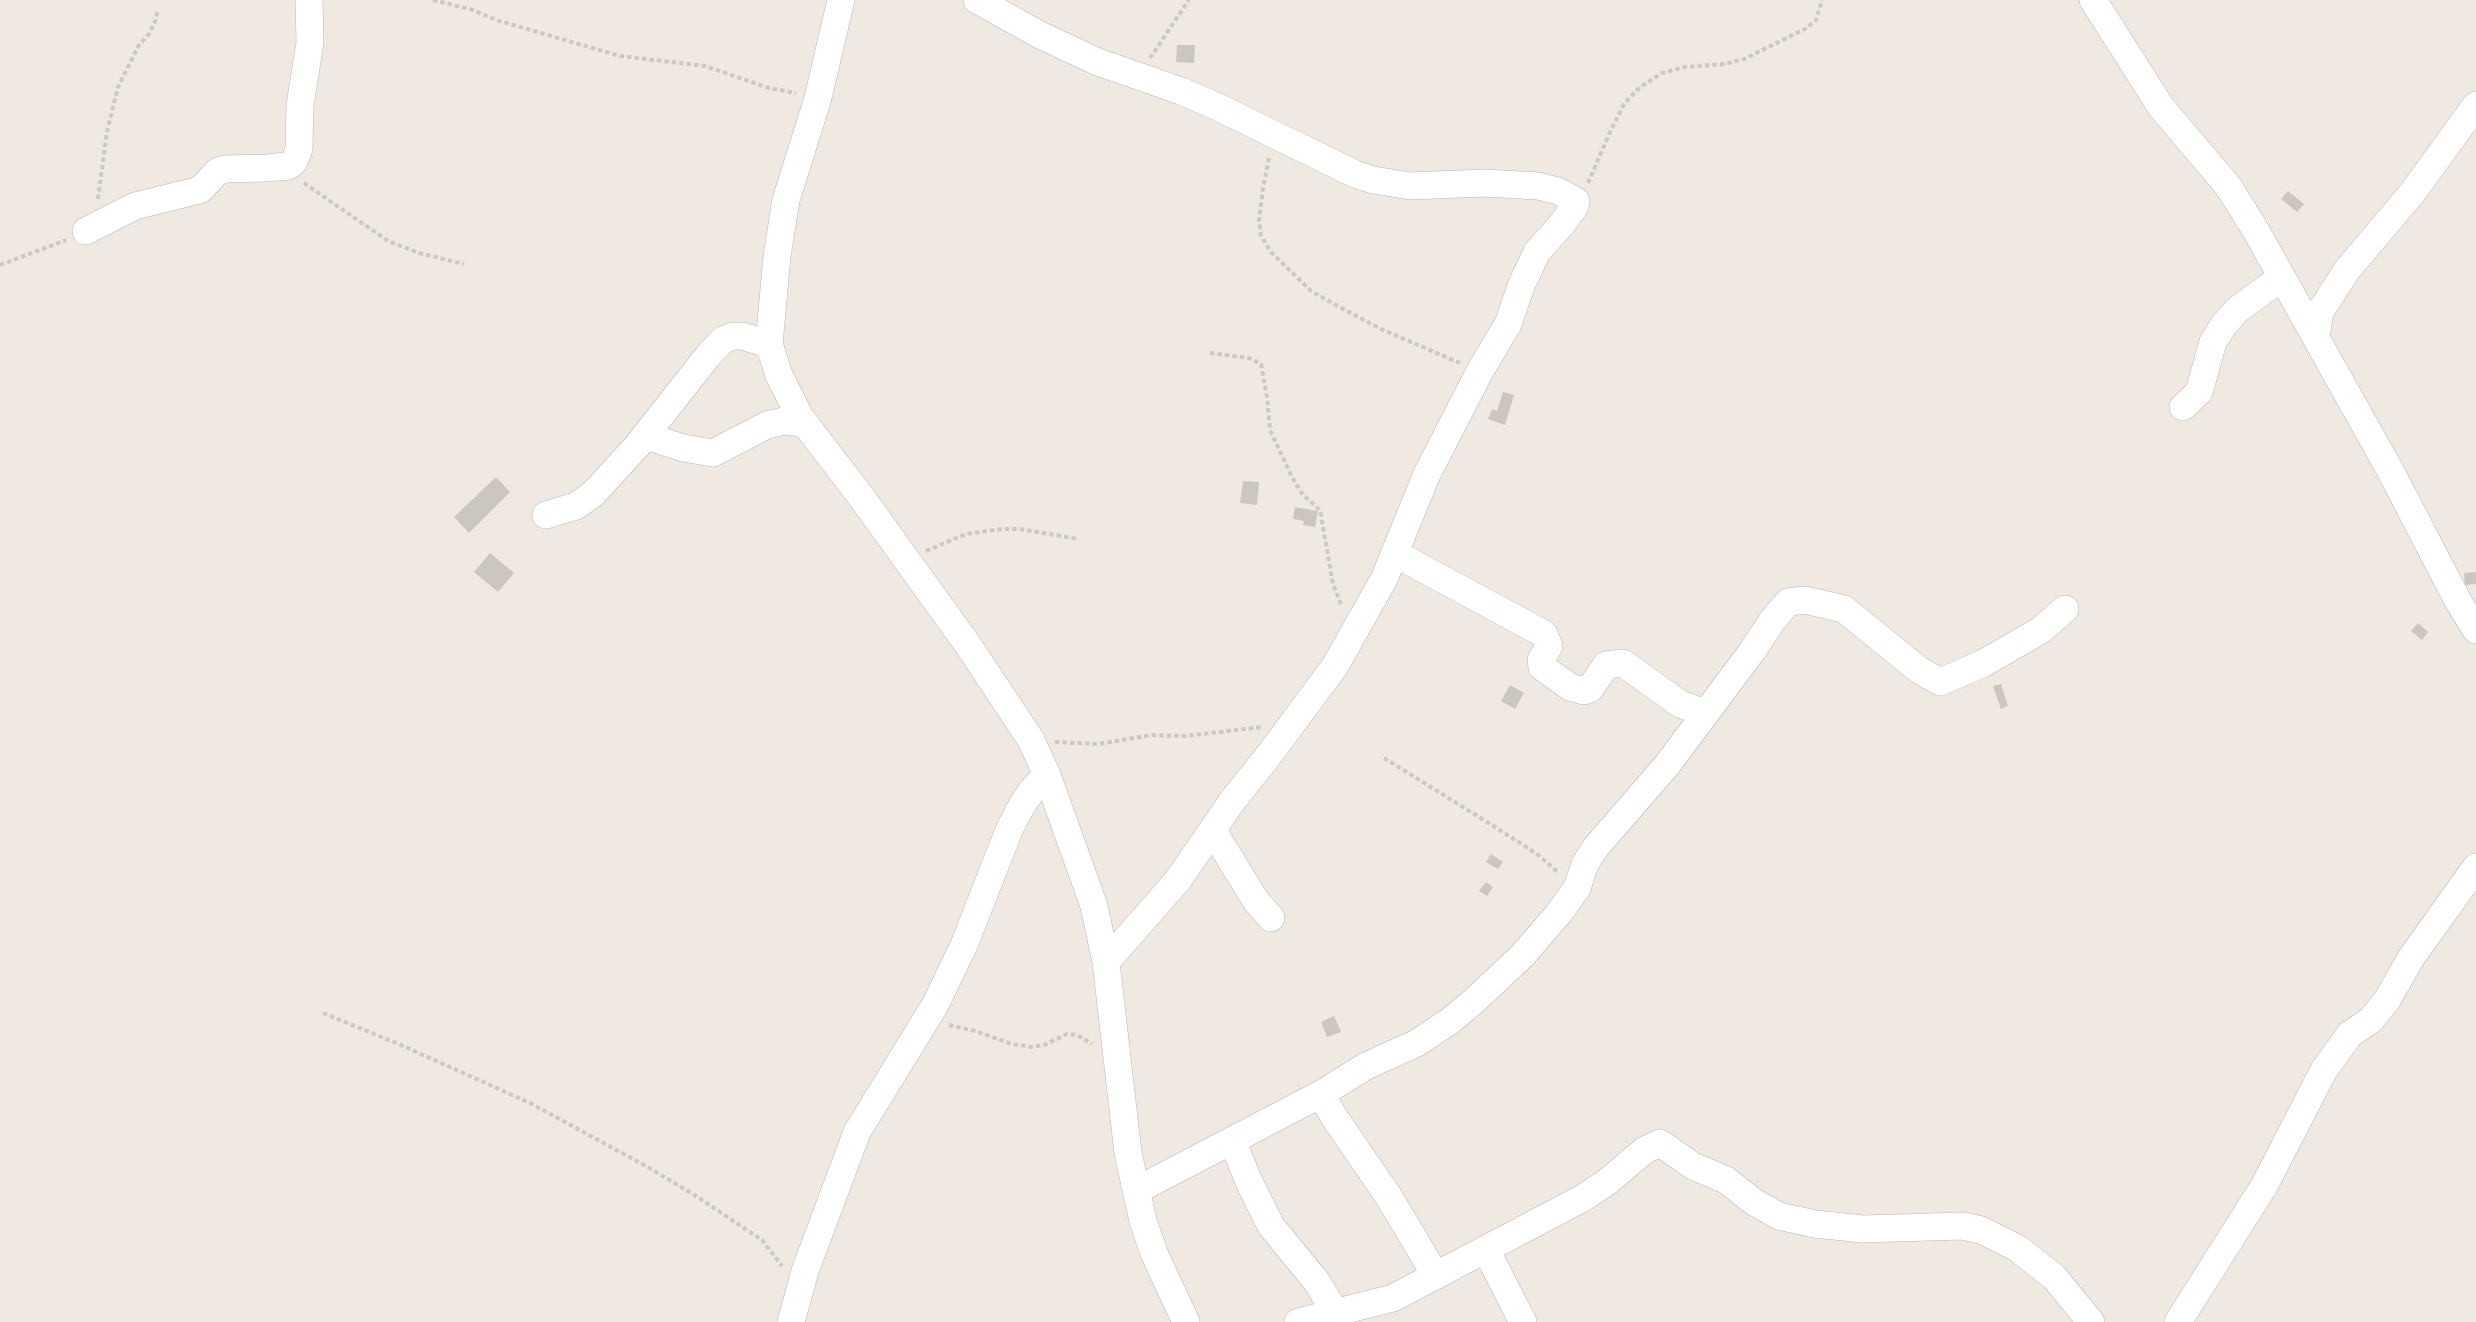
<!DOCTYPE html>
<style>
body{margin:0}
canvas{display:block;background:#efe9e1}
</style>
<canvas width="2476" height="1322"></canvas>
<script>
const c = document.querySelector('canvas').getContext('2d');
c.lineJoin = 'round';
function paint(path, color) {
  c.fillStyle = color;
  c.fill(path, 'evenodd');
}
function poly(rows) {
  const path = new Path2D();
  for (const r of rows) {
    path.moveTo(r[0], r[1]);
    for (let i = 2; i < r.length; i += 2) path.lineTo(r[i], r[i + 1]);
  }
  return path;
}
function strokePath(path, color, width, dash) {
  c.strokeStyle = color;
  c.lineWidth = width;
  c.lineCap = dash ? 'butt' : 'round';
  c.setLineDash(dash || []);
  c.stroke(path);
}
paint(poly([
 [1177,45,1195,45,1194,63,1176,62],
 [2288,191,2304,204,2297,212,2281,199],
 [1503,392,1514,395,1505,425,1488,419,1492,409,1497,411],
 [496,477,510,492,469,533,454,517],
 [1243,481,1259,482,1257,505,1240,503],
 [1295,507,1318,511,1315,527,1303,525,1304,521,1293,519],
 [490,553,514,573,498,592,474,572],
 [2476,572,2476,584,2465,585,2464,573],
 [2418,623,2428,632,2422,640,2411,631],
 [2001,684,2008,706,2001,709,1993,686],
 [1510,685,1524,693,1515,709,1501,701],
 [1491,854,1503,862,1498,869,1486,862],
 [1486,882,1493,887,1487,896,1479,891],
 [1334,1016,1341,1032,1327,1037,1321,1022]
]), '#cbc7bf');
const minor = poly([
 [841,0,818,98,786,200,777,256,769,344,779,375,800,417,862,498,968,645,1031,740,1047,775,1094,906,1106,962,1128,1153,1143,1221,1154,1253,1186,1322],
 [977,0,1040,35,1098,62,1181,91,1218,107,1355,174,1373,180,1411,186,1485,183,1538,186,1558,191,1576,201,1575,206,1562,224,1537,252,1521,286,1508,324,1480,371,1427,474,1384,579,1335,666,1269,755,1233,800,1178,880,1106,962],
 [2093,0,2161,107,2228,186,2255,229,2391,472,2458,601,2476,630],
 [86,231,135,206,200,190,218,171,225,169,266,168,288,166,294,162,299,149,300,105,310,43,309,0],
 [2316,336,2320,312,2347,270,2413,192,2476,105],
 [2183,407,2199,392,2213,342,2223,326,2237,310,2282,277],
 [646,436,683,448,713,453,767,425,784,421,804,423],
 [546,515,576,506,593,494,637,446,707,357,723,340,733,336,742,336,769,344],
 [1396,554,1544,634,1549,646,1541,660,1542,667,1570,687,1584,691,1590,689,1606,665,1623,663,1680,704,1705,713],
 [1213,831,1256,901,1271,918],
 [1321,1094,1334,1117,1389,1197,1436,1276],
 [1232,1140,1249,1182,1271,1226,1317,1282,1335,1312],
 [1137,1190,1321,1094,1366,1066,1417,1043,1450,1021,1474,1001,1522,956,1559,913,1577,888,1585,864,1596,847,1667,765,1753,650,1772,621,1788,602,1805,600,1844,609,1919,670,1940,682,1982,664,2041,630,2065,609],
 [1486,1250,1523,1322],
 [791,1322,805,1271,857,1132,935,1005,964,945,1009,830,1022,805,1033,789,1047,775],
 [1298,1322,1393,1298,1583,1198,1607,1182,1645,1150,1660,1143,1693,1166,1726,1180,1754,1202,1779,1216,1815,1224,1863,1229,1963,1226,1981,1230,2017,1248,2054,1277,2091,1322],
 [2178,1322,2264,1186,2324,1070,2350,1034,2371,1020,2387,1000,2411,958,2476,867]
]);
strokePath(minor, '#b4b7c1', 28);
strokePath(poly([
 [433,0,473,10,496,20,620,56,705,66,769,88,796,93],
 [1150,58,1189,0],
 [1269,158,1263,188,1259,220,1261,236,1271,252,1311,291,1332,303,1381,329,1460,363],
 [304,183,388,241,419,253,464,264],
 [1588,183,1610,132,1624,104,1640,87,1662,73,1685,67,1725,64,1744,59,1807,28,1816,20,1822,0],
 [98,199,107,131,118,87,139,45,149,34,155,22,158,9],
 [0,265,66,240],
 [1210,353,1249,358,1261,364,1267,397,1270,430,1293,479,1303,495,1320,510,1333,584,1342,607],
 [926,551,966,534,1002,529,1020,529,1078,539],
 [1055,742,1099,744,1151,735,1184,736,1262,727],
 [1384,758,1495,827,1537,854,1559,873],
 [323,1013,401,1045,530,1103,644,1165,693,1194,762,1240,782,1266],
 [949,1025,975,1031,1012,1044,1032,1047,1044,1045,1067,1034,1077,1035,1092,1044]
]), '#c9c9c9', 4, [4.5, 3]);
strokePath(minor, '#fff', 27);
</script>
